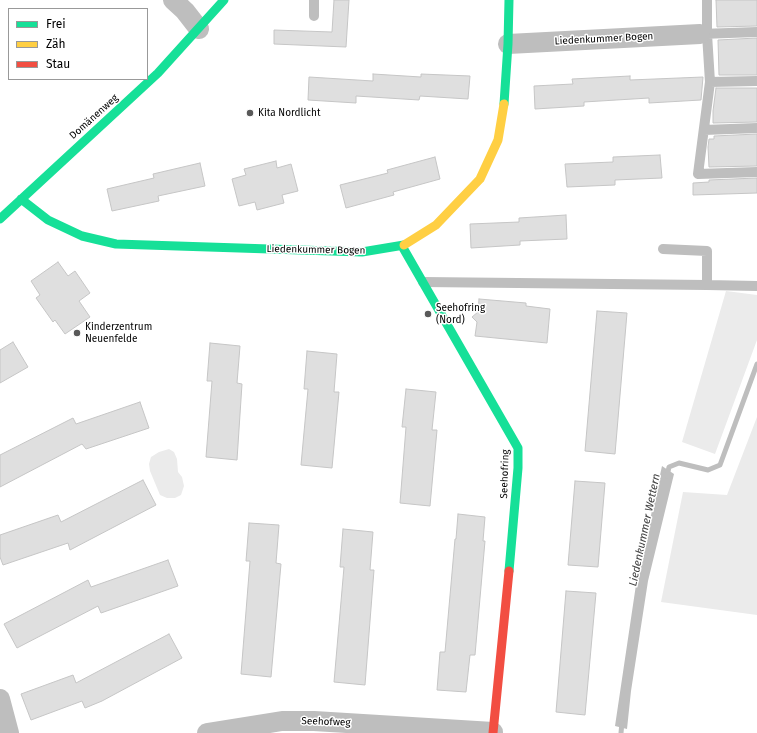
<!DOCTYPE html>
<meta charset="utf-8">
<style>
body{margin:0}
#map{position:relative;width:757px;height:733px;overflow:hidden;background:#fff;font-family:"Fira Sans",sans-serif}
canvas{display:block}
.legend{position:absolute;left:8px;top:8px;width:140px;height:72px;box-sizing:border-box;background:#fff;border:1px solid #999;margin:0;padding:5px 7px;list-style:none;font-size:12px;color:#000}
.legend li{display:flex;align-items:center;gap:8px;height:20px}
.legend b{width:20px;border:1px solid #999}
</style>
<div id="map">
<canvas width="757" height="733"></canvas>
<ul class="legend">
<li><b style="height:5px;background:#16e098"></b>Frei</li>
<li><b style="height:5px;background:#ffcf43"></b>Zäh</li>
<li><b style="height:5px;background:#f24e42"></b>Stau</li>
</ul>
</div>
<script>
const c = document.querySelector('canvas').getContext('2d');
c.lineJoin = 'round';
function paint(path, color) {
  c.fillStyle = color;
  c.fill(path, 'evenodd');
}
function poly(rows) {
  const path = new Path2D();
  for (const r of rows) {
    path.moveTo(r[0], r[1]);
    for (let i = 2; i < r.length; i += 2) path.lineTo(r[i], r[i + 1]);
  }
  return path;
}
function strokePath(path, color, width, dash) {
  c.strokeStyle = color;
  c.lineWidth = width;
  c.lineCap = dash ? 'butt' : 'round';
  c.setLineDash(dash || []);
  c.stroke(path);
}
function label(font, color, halo, rows, align = 'center') {
  c.font = font + ' "Fira Sans",sans-serif';
  c.lineWidth = 3;
  c.setLineDash([]);
  c.textBaseline = 'middle';
  c.strokeStyle = halo;
  c.fillStyle = color;
  for (const [text, x, y, turn = 0] of rows) {
    c.save();
    c.translate(x, y);
    c.rotate((+turn || 0) * Math.PI / 180);
    c.textAlign = isNaN(turn) ? turn : align;
    if (halo) c.strokeText(text, 0, 0);
    c.fillText(text, 0, 0);
    c.restore();
  }
}
paint(poly([
 [726,291,757,295,757,340,715,454,682,442],
 [757,417,757,615,661,602,683,492,727,495],
 [169,449,174,452,177,459,178,472,182,477,184,486,181,495,175,498,167,498,160,495,150,471,149,464,151,457,159,452]
]), '#ebebeb');
paint(poly([
 [662,466,674,474,648,581,631,691,627,729,615,726,637,578]
]), '#bebebe');
strokePath(poly([
 [667,476,669,467,679,463,708,470,720,465,757,364],
 [621,733,622,722]
]), '#bebebe', 5);
const building = poly([
 [334,0,349,0,346,47,274,44,274,30,332,32,334,0],
 [716,0,757,0,757,26,717,27,716,0],
 [757,38,757,75,719,75,718,40,757,38],
 [373,74,421,77,421,74,470,76,468,99,420,96,419,100,356,96,356,103,308,100,309,77,373,81,373,74],
 [630,76,630,80,703,77,701,100,649,103,649,98,584,102,584,106,535,109,534,86,573,84,572,79,630,76],
 [716,88,757,88,757,122,713,123,713,111,716,88],
 [757,134,757,166,709,167,708,147,709,139,714,139,714,136,757,134],
 [660,155,662,178,615,180,615,185,567,187,565,164,613,162,613,157,660,155],
 [435,157,440,179,393,192,394,195,346,208,340,185,388,173,387,170,435,157],
 [276,161,277,168,291,164,298,191,282,195,284,203,257,210,255,202,239,206,232,179,246,175,244,169,276,161],
 [200,163,205,186,158,196,159,201,112,211,107,189,154,178,153,174,200,163],
 [757,178,757,193,693,195,693,183,709,182,709,180,757,178],
 [566,215,567,239,520,241,520,245,471,248,470,224,519,222,519,218,566,215],
 [58,262,68,276,75,271,90,293,79,301,90,317,65,334,55,320,53,322,36,298,40,295,31,281,58,262],
 [479,299,526,303,526,306,550,309,547,343,475,336,477,322,472,317,478,312,479,299],
 [597,311,627,313,615,454,585,451,597,311],
 [13,342,28,367,0,383,0,350,13,342],
 [210,343,240,346,237,383,242,384,237,460,206,457,212,381,207,381,210,343],
 [307,351,337,354,334,392,339,392,332,468,301,465,308,389,304,389,307,351],
 [406,389,436,392,432,430,437,430,430,506,400,503,406,427,402,427,406,389],
 [140,402,149,428,86,449,82,444,0,487,0,455,73,418,76,424,140,402],
 [143,480,156,505,70,550,68,543,3,565,0,557,0,535,58,515,61,522,143,480],
 [575,481,605,483,598,567,568,565,575,481],
 [458,514,485,517,483,541,485,541,475,655,470,655,466,692,437,690,440,652,445,652,455,539,456,539,458,514],
 [249,523,279,525,276,563,281,564,271,677,241,674,250,561,246,561,249,523],
 [343,529,373,532,370,570,374,570,365,685,334,682,344,567,340,567,343,529],
 [168,560,178,586,101,613,98,606,17,648,4,624,88,580,91,587,168,560],
 [566,591,596,593,585,715,556,712,566,591],
 [169,634,182,658,102,701,85,708,82,701,31,720,21,694,73,675,76,683,169,634]
]);
paint(building, '#dfdfdf');
strokePath(building, '#c6c6c6', 1);
strokePath(poly([
 [707,0,707,34,710,82,698,174,757,172],
 [314,16,314,0],
 [701,34,757,32],
 [710,82,757,81],
 [704,130,757,128],
 [663,249,707,251,707,285],
 [423,282,707,285,757,286]
]), '#bebebe', 10);
strokePath(poly([
 [173,0,185,11,199,29],
 [508,44,700,34],
 [0,699,9,733],
 [207,733,282,721,314,721,493,732]
]), '#bebebe', 20);
strokePath(poly([
 [504,104,508,44,509,0],
 [21,199,48,220,82,236,116,244,362,252,404,245],
 [0,219,158,73,224,0],
 [402,246,518,448,518,468,509,571]
]), '#16e098', 9);
strokePath(poly([
 [404,245,436,225,480,179,498,140,504,104]
]), '#ffcf43', 9);
strokePath(poly([
 [493,733,509,571]
]), '#f24e42', 9);
for (const [x, y, r, color] of [
 [250,113,4,"#595959"],
 [428,314,4,"#595959"],
 [77,333,4,"#595959"]
]) {
  const dot = new Path2D();
  dot.arc(x, y, r, 0, 2 * Math.PI);
  c.fillStyle = color;
  c.fill(dot);
  strokePath(dot, '#fff', 1.5);
}
label('10px', '#000', '#fff', [
 ["Liedenkummer Bogen",604,39,-3],
 ["Domänenweg",94,117,-42],
 ["Liedenkummer Bogen",316,250,1],
 ["Seehofring",505,474,-88],
 ["Seehofweg",326,722,2]
]);
label('10px', '#000', '#fff', [
 ["Kita Nordlicht",258,113],
 ["Seehofring",436,308],
 ["(Nord)",436,320],
 ["Kinderzentrum",85,327],
 ["Neuenfelde",85,339]
], 'left');
label('italic 11px', '#434343', '#fff', [
 ["Liedenkummer Wettern",645,530,-78]
]);
</script>
